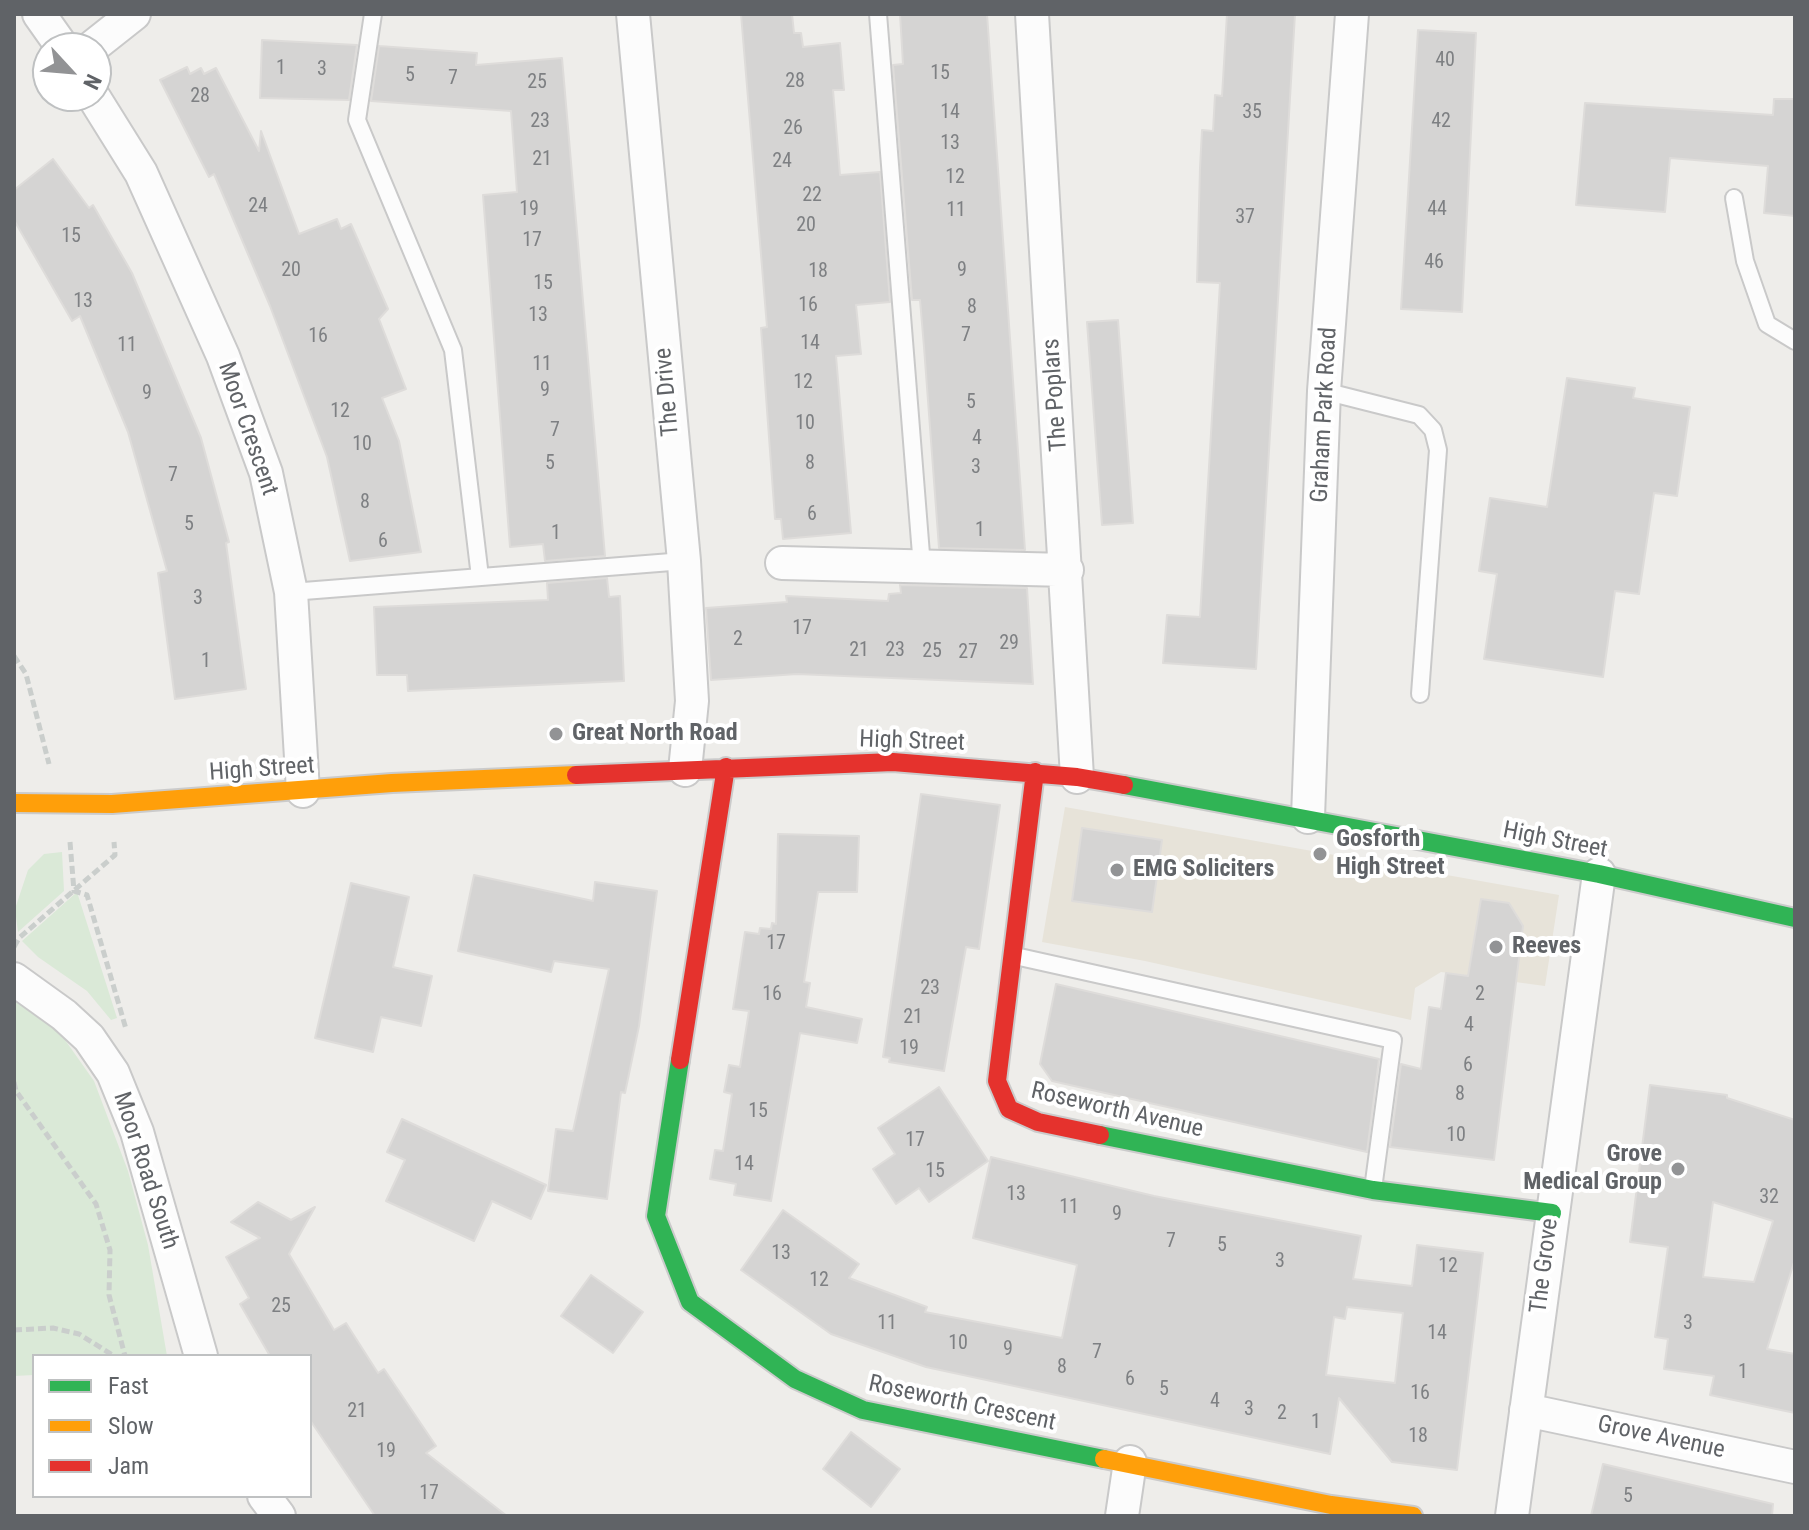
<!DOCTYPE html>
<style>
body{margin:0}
#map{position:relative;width:1809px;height:1530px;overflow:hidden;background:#eeedea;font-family:"Roboto Condensed",sans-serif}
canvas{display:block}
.frame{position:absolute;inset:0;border:16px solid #606367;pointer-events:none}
.legend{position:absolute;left:32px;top:1354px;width:280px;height:144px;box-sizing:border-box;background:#fff;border:2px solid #bfc1c2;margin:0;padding:10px 14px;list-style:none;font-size:24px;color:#606367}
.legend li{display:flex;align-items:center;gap:16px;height:40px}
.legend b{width:40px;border:2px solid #bfc1c2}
.north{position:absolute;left:32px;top:32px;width:80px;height:80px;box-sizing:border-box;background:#fff;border:2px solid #bfc1c2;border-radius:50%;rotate:116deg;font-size:22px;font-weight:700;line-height:32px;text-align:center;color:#606367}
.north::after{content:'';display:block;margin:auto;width:28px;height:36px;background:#929395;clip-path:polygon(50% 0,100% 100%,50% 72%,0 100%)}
</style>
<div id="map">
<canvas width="1809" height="1530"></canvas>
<div class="frame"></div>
<ul class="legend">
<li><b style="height:10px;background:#30b455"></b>Fast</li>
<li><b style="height:10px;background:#ff9f0a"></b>Slow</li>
<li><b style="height:10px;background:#e5322d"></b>Jam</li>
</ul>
<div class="north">N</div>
</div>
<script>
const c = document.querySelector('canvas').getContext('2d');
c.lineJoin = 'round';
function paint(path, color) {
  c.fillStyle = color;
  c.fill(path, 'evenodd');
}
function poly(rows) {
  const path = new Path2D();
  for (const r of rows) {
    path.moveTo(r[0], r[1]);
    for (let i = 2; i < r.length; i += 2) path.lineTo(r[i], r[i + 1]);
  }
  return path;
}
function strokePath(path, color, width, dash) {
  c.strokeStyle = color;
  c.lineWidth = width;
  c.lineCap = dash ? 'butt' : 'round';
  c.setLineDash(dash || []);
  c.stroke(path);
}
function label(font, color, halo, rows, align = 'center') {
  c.font = font + ' "Roboto Condensed",sans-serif';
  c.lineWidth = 8;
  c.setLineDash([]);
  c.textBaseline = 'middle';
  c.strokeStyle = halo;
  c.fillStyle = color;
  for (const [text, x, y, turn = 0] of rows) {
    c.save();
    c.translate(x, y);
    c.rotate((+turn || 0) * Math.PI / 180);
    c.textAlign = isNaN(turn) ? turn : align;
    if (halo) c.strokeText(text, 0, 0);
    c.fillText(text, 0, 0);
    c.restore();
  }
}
paint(poly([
 [1065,807,1559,895,1545,986,1441,972,1415,988,1411,1020,1145,961,1042,942]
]), '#e7e3d9');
paint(poly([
 [62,852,64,891,18,932,15,909,28,870,44,854],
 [77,892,117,1018,111,1020,87,991,38,957,22,941],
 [14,1001,58,1030,94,1081,128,1171,148,1245,167,1356,34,1356,34,1375,14,1376]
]), '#dae9d7');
const building = poly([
 [741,14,792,14,794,33,801,33,803,47,840,43,844,90,833,90,840,175,880,172,890,302,856,305,861,354,836,356,851,533,783,539,781,519,775,519,761,328,767,327,741,14],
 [900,14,987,14,1025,550,939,548,924,347,920,300,912,300,893,65,903,64,900,14],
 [1227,14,1295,14,1256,669,1163,663,1167,615,1200,617,1220,283,1197,282,1200,168,1202,130,1213,131,1215,95,1222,96,1227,14],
 [1418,30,1476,33,1462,312,1401,309,1418,30],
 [262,40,357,45,349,100,260,98,262,40],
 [379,46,477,53,476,65,562,58,605,556,545,561,543,544,510,547,483,195,517,192,511,111,371,101,379,46],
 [187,67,190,74,201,68,204,74,216,68,259,151,261,131,299,234,337,219,341,229,351,224,388,309,379,319,406,389,382,398,399,441,421,552,350,561,327,457,270,306,214,174,209,177,160,80,187,67],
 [1774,99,1795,99,1795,216,1764,213,1768,166,1670,158,1665,212,1576,205,1585,103,1773,115,1774,99],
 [53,159,89,208,93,205,132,273,201,438,229,542,226,543,246,689,175,699,158,573,167,571,128,432,80,316,72,321,14,220,14,190,53,159],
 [1118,320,1133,523,1102,525,1087,322,1118,320],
 [1567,378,1635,388,1633,398,1690,407,1677,496,1654,493,1639,594,1615,591,1603,677,1484,659,1497,574,1479,571,1490,498,1547,507,1567,378],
 [607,578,609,597,620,596,624,681,408,691,407,675,377,675,374,607,548,600,547,583,607,578],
 [900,585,1027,588,1033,684,797,674,711,680,706,608,787,602,786,596,888,601,889,594,901,593,900,585],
 [921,794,1000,805,979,949,966,947,944,1071,889,1062,890,1058,883,1057,921,794],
 [1082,828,1162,840,1152,912,1072,901,1082,828],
 [778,834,859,836,857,892,818,892,804,982,810,983,806,1007,862,1019,857,1043,800,1033,771,1201,734,1195,736,1184,710,1179,715,1150,723,1151,732,1094,724,1092,729,1065,740,1067,749,1011,733,1009,745,932,759,934,760,928,771,929,772,923,776,924,778,834],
 [474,875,593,901,595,882,657,891,639,1026,625,1093,621,1092,607,1199,548,1191,556,1129,573,1131,609,969,554,961,551,972,458,951,474,875],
 [351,883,409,897,393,967,432,976,421,1026,381,1017,373,1052,315,1038,351,883],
 [1481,899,1509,903,1523,926,1494,1160,1390,1147,1401,1064,1421,1069,1429,1007,1441,1009,1446,973,1468,976,1481,899],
 [1056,984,1379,1059,1367,1152,1052,1081,1040,1064,1056,984],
 [1650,1085,1727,1095,1727,1098,1795,1120,1795,1259,1767,1349,1795,1354,1795,1413,1710,1395,1714,1376,1664,1369,1668,1339,1655,1337,1668,1247,1630,1242,1650,1085],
 [1713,1202,1773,1221,1754,1282,1703,1277,1713,1202],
 [939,1087,988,1161,929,1202,919,1188,896,1204,873,1169,895,1154,878,1128,939,1087],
 [402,1119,546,1185,531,1219,492,1201,474,1241,386,1201,405,1160,387,1152,402,1119],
 [991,1157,1154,1196,1361,1236,1353,1279,1412,1286,1417,1245,1483,1253,1457,1470,1392,1462,1339,1398,1330,1454,926,1367,831,1334,741,1270,783,1210,859,1264,849,1278,927,1307,925,1312,1062,1338,1077,1265,973,1238,991,1157],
 [1347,1307,1403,1313,1395,1383,1326,1375,1334,1317,1345,1319,1347,1307],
 [258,1202,291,1220,315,1207,289,1254,334,1330,346,1323,378,1373,384,1369,436,1446,426,1453,507,1516,375,1516,310,1420,310,1356,270,1356,240,1304,249,1298,226,1257,260,1238,231,1222,258,1202],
 [591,1275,643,1312,613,1353,561,1316,591,1275],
 [851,1432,900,1469,871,1507,823,1469,851,1432],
 [1603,1464,1773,1504,1772,1516,1591,1516,1603,1464]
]);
paint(building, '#d5d4d3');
strokePath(building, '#dedcda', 2);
const lane = poly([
 [373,14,357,120,453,350,480,577],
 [878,14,922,567],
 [1734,198,1745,261,1767,324,1795,341],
 [1324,391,1419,415,1433,430,1438,450,1420,694],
 [291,592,684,561],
 [1015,956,1393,1040,1373,1189]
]);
const street = poly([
 [39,14,63,48],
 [633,14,684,561,692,701,685,770],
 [1032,14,1077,777],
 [91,48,134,14],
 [93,96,141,173,223,356,266,473,291,592,303,791],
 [782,563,1067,570],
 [1308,817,1324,391,1352,14],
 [14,979,64,1015,89,1038,113,1073,137,1132,201,1356],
 [1526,1410,1795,1467],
 [264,1496,279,1516],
 [1122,1516,1130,1462],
 [1512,1516,1599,874]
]);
const fast = poly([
 [1124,785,1599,874,1795,918],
 [680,1060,656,1216,690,1302,795,1379,863,1410,1104,1459],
 [1100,1135,1373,1190,1552,1213]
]);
const slow = poly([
 [14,803,112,804,392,783,576,775],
 [1104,1459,1331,1505,1413,1516]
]);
const jam = poly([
 [1035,772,997,1081,1009,1109,1038,1122,1100,1135],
 [576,775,893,762,1077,777,1124,785],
 [680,1060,726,767]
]);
strokePath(lane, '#c9c9c9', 20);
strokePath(street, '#c9c9c9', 36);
strokePath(fast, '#cbcbcb', 22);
strokePath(slow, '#cbcbcb', 22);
strokePath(jam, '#cbcbcb', 22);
strokePath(poly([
 [14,656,26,674,49,764],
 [70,842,74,891,87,895,126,1029],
 [14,947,19,938,115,855,114,842],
 [14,1082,16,1091,96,1204,110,1250,109,1295,125,1356],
 [14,1330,53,1328,79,1334,114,1356]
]), '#cacecc', 5, [8, 4]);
strokePath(lane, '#fcfcfc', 16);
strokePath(street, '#fcfcfc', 32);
strokePath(fast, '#30b455', 18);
strokePath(slow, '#ff9f0a', 18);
strokePath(jam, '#e5322d', 18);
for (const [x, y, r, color] of [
 [556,734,8,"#929395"],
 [1320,854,8,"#929395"],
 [1117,870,8,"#929395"],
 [1496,947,8,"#929395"],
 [1678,1169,8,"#929395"]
]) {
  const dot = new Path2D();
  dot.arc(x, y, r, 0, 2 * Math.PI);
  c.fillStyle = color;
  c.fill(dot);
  strokePath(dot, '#fff', 3);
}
label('20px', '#7e8083', null, [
 ["40",1445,61],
 ["1",281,69],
 ["3",322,70],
 ["15",940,74],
 ["5",410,76],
 ["7",453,79],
 ["28",795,82],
 ["25",537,83],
 ["28",200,97],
 ["14",950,113],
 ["35",1252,113],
 ["23",540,122],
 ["42",1441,122],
 ["26",793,129],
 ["13",950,144],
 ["21",542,160],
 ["24",782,162],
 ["12",955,178],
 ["22",812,196],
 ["24",258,207],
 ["19",529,210],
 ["44",1437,210],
 ["11",956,211],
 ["37",1245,218],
 ["20",806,226],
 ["15",71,237],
 ["17",532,241],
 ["46",1434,263],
 ["20",291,271],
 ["9",962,271],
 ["18",818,272],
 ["15",543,284],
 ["13",83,302],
 ["16",808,306],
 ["8",972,308],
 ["13",538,316],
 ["7",966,336],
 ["16",318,337],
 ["14",810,344],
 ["11",127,346],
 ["11",542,365],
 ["12",803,383],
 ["9",545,391],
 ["9",147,394],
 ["5",971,403],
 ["12",340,412],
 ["10",805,424],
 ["7",555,431],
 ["4",977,439],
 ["10",362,445],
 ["5",550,464],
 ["8",810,464],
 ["3",976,468],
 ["7",173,476],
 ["8",365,503],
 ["6",812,515],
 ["5",189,525],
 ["1",980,531],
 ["1",556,534],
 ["6",383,542],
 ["3",198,599],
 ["17",802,629],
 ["2",738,640],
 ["29",1009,644],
 ["21",859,651],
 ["23",895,651],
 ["25",932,652],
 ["27",968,653],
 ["1",206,662],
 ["17",776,944],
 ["23",930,989],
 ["16",772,995],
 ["2",1480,995],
 ["21",913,1018],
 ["4",1469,1026],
 ["19",909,1049],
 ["6",1468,1066],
 ["8",1460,1095],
 ["15",758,1112],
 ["10",1456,1136],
 ["17",915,1141],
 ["14",744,1165],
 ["15",935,1172],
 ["13",1016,1195],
 ["32",1769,1198],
 ["11",1069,1208],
 ["9",1117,1215],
 ["7",1171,1242],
 ["5",1222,1246],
 ["13",781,1254],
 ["3",1280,1262],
 ["12",1448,1267],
 ["12",819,1281],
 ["25",281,1307],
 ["11",887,1324],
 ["3",1688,1324],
 ["14",1437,1334],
 ["10",958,1344],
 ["9",1008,1350],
 ["7",1097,1353],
 ["8",1062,1368],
 ["1",1743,1373],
 ["6",1130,1380],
 ["5",1164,1390],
 ["16",1420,1394],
 ["4",1215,1402],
 ["3",1249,1410],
 ["21",357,1412],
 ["2",1282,1414],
 ["1",1316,1423],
 ["18",1418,1437],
 ["19",386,1452],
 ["17",429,1494],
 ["5",1628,1497]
]);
label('24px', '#606367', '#fff', [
 ["The Drive",668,392,-95],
 ["The Poplars",1056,395,-94],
 ["Graham Park Road",1325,415,-87],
 ["Moor Crescent",247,429,71],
 ["High Street",912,742,2],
 ["High Street",262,770,-4],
 ["High Street",1555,841,11],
 ["Roseworth Avenue",1117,1111,13],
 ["Moor Road South",145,1171,72],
 ["The Grove",1545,1266,-83],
 ["Roseworth Crescent",962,1404,12],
 ["Grove Avenue",1661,1438,12]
]);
label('bold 24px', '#606367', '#fff', [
 ["Great North Road",572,734],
 ["Gosforth",1336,840],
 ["High Street",1336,868],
 ["EMG Soliciters",1133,870],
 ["Reeves",1512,947],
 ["Grove",1662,1155,"right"],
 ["Medical Group",1662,1183,"right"]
], 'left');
</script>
